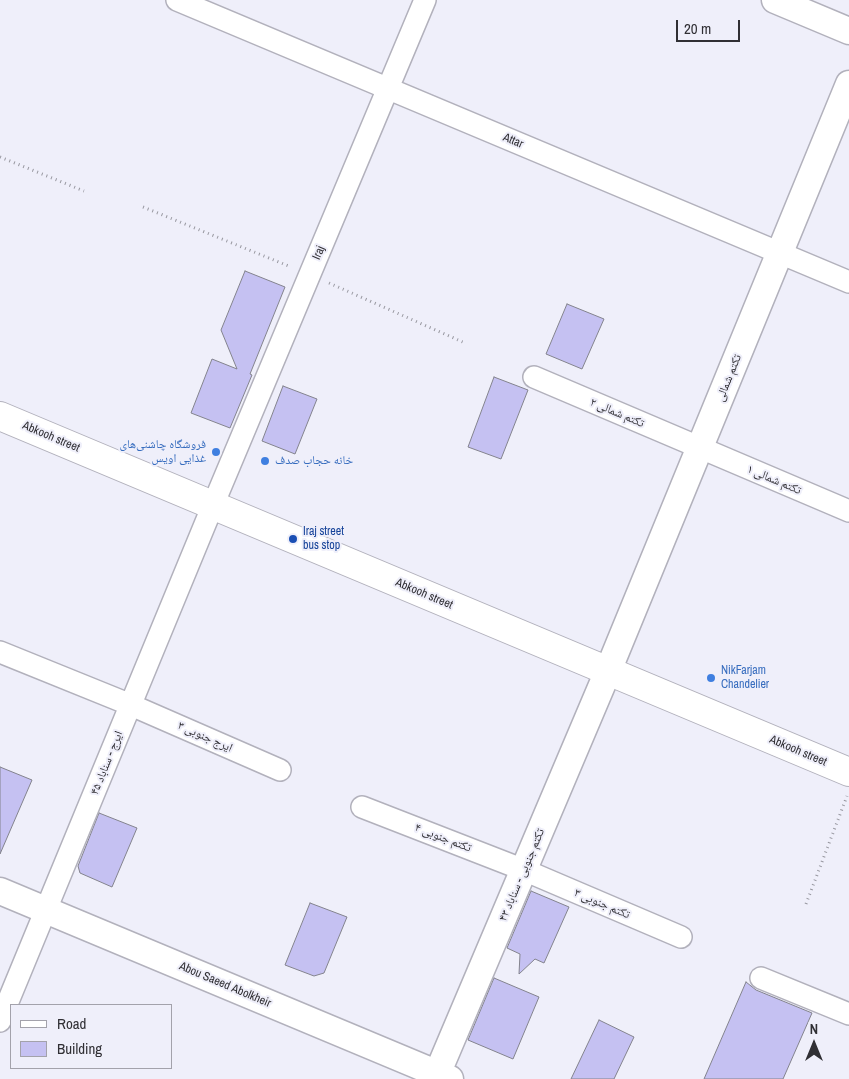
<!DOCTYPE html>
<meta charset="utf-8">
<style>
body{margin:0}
#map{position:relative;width:849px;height:1079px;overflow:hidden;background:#efeffa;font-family:"Archivo Narrow",sans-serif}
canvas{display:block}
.legend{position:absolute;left:10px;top:1004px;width:162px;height:65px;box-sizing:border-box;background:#efeffa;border:1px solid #a3a2ab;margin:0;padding:6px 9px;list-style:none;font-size:15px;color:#302f34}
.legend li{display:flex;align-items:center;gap:10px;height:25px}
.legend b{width:25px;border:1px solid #a3a2ab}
.north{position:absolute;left:789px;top:1019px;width:50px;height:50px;-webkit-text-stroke:4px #efeffa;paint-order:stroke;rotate:0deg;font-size:14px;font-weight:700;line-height:20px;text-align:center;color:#302f34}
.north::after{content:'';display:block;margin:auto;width:18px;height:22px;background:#302f34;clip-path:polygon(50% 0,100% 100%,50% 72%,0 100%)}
.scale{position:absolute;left:676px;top:20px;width:64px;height:22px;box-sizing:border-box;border:2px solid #302f34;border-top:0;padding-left:6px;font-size:15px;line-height:18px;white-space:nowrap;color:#302f34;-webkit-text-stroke:4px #efeffa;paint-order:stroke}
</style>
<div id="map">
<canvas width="849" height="1079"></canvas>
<ul class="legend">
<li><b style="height:6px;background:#fff"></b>Road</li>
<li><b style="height:14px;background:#c5c1f2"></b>Building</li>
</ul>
<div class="north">N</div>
<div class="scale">20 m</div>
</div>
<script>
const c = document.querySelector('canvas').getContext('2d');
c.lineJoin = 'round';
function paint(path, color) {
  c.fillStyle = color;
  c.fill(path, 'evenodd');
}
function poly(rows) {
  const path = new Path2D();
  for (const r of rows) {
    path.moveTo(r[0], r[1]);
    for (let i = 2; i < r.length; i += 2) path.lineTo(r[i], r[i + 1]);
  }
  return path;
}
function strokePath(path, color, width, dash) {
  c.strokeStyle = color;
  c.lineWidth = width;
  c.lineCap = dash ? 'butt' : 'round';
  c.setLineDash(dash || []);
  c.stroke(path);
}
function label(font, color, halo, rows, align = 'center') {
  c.font = font + ' "Archivo Narrow","Noto Naskh Arabic",sans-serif';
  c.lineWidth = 4;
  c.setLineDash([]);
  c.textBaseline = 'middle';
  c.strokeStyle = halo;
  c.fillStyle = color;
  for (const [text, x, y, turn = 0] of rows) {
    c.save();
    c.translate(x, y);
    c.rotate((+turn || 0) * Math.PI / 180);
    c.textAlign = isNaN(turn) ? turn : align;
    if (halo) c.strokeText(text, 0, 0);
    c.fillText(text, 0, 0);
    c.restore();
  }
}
const building = poly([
 [245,271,285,287,250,374,252,375,230,428,191,413,212,359,237,369,221,330,245,271],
 [567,304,604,319,582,369,546,354,567,304],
 [494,377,528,390,501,459,468,447,494,377],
 [283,386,317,399,295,454,262,441,283,386],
 [0,767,32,780,0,854,0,767],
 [99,813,137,828,112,887,80,873,78,866,99,813],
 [531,891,569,907,544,963,535,959,519,974,520,954,507,948,531,891],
 [310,903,347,917,324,973,314,976,285,965,310,903],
 [494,978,539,997,513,1059,468,1040,494,978],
 [746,982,756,990,812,1013,783,1079,704,1079,746,982],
 [599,1020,634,1037,614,1079,571,1079,599,1020]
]);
paint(building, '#c5c1f2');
strokePath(building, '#83838d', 1);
const minor = poly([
 [177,0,849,282],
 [534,377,849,511],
 [0,652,131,705,280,770],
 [362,807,524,870,681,937],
 [761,978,849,1014],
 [0,1021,213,505,425,0]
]);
const tertiary = poly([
 [775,0,849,31],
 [0,891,450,1079],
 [435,1079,608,671,849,84]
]);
const secondary = poly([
 [0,416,849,772]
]);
strokePath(minor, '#b2b1bc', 24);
strokePath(tertiary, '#b2b1bc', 29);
strokePath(secondary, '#b2b1bc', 30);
strokePath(poly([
 [0,157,84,191],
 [143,207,291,267],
 [329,283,465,343],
 [806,904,847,796]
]), '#9898a0', 3, [1, 4]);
strokePath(minor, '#fff', 21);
strokePath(tertiary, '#fff', 26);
strokePath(secondary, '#fff', 28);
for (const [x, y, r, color] of [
 [216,452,5,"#3f7fe0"],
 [265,461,5,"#3f7fe0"],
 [293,539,5,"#1a4fb4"],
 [711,678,5,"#3f7fe0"]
]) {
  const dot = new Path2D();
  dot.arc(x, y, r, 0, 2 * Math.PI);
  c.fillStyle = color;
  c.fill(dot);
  strokePath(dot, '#efeffa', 2);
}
label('12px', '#302f34', '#efeffa', [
 ["Attar",513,141,23],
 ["Iraj",319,253,-67],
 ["تکتم شمالی",729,378,-68],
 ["تکتم شمالی ۲",617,413,23],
 ["Abkooh street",51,437,23],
 ["تکتم شمالی ۱",774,480,23],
 ["Abkooh street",424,594,23],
 ["ایرج جنوبی ۳",205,737,24],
 ["Abkooh street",798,751,23],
 ["ایرج - سناباد ۴۵",107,763,-68],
 ["تکتم جنوبی ۴",443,838,21],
 ["تکتم جنوبی - سناباد ۴۳",522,875,-67],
 ["تکتم جنوبی ۳",602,904,23],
 ["Abou Saeed Abolkheir",225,985,23]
]);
label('12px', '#366cbe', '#efeffa', [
 ["فروشگاه چاشنی‌های",206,445,"right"],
 ["غذایی اویس",206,459,"right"],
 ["خانه حجاب صدف",275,461],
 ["NikFarjam",721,671],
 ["Chandelier",721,685]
], 'left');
label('12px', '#164399', '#efeffa', [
 ["Iraj street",303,532],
 ["bus stop",303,546]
], 'left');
</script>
